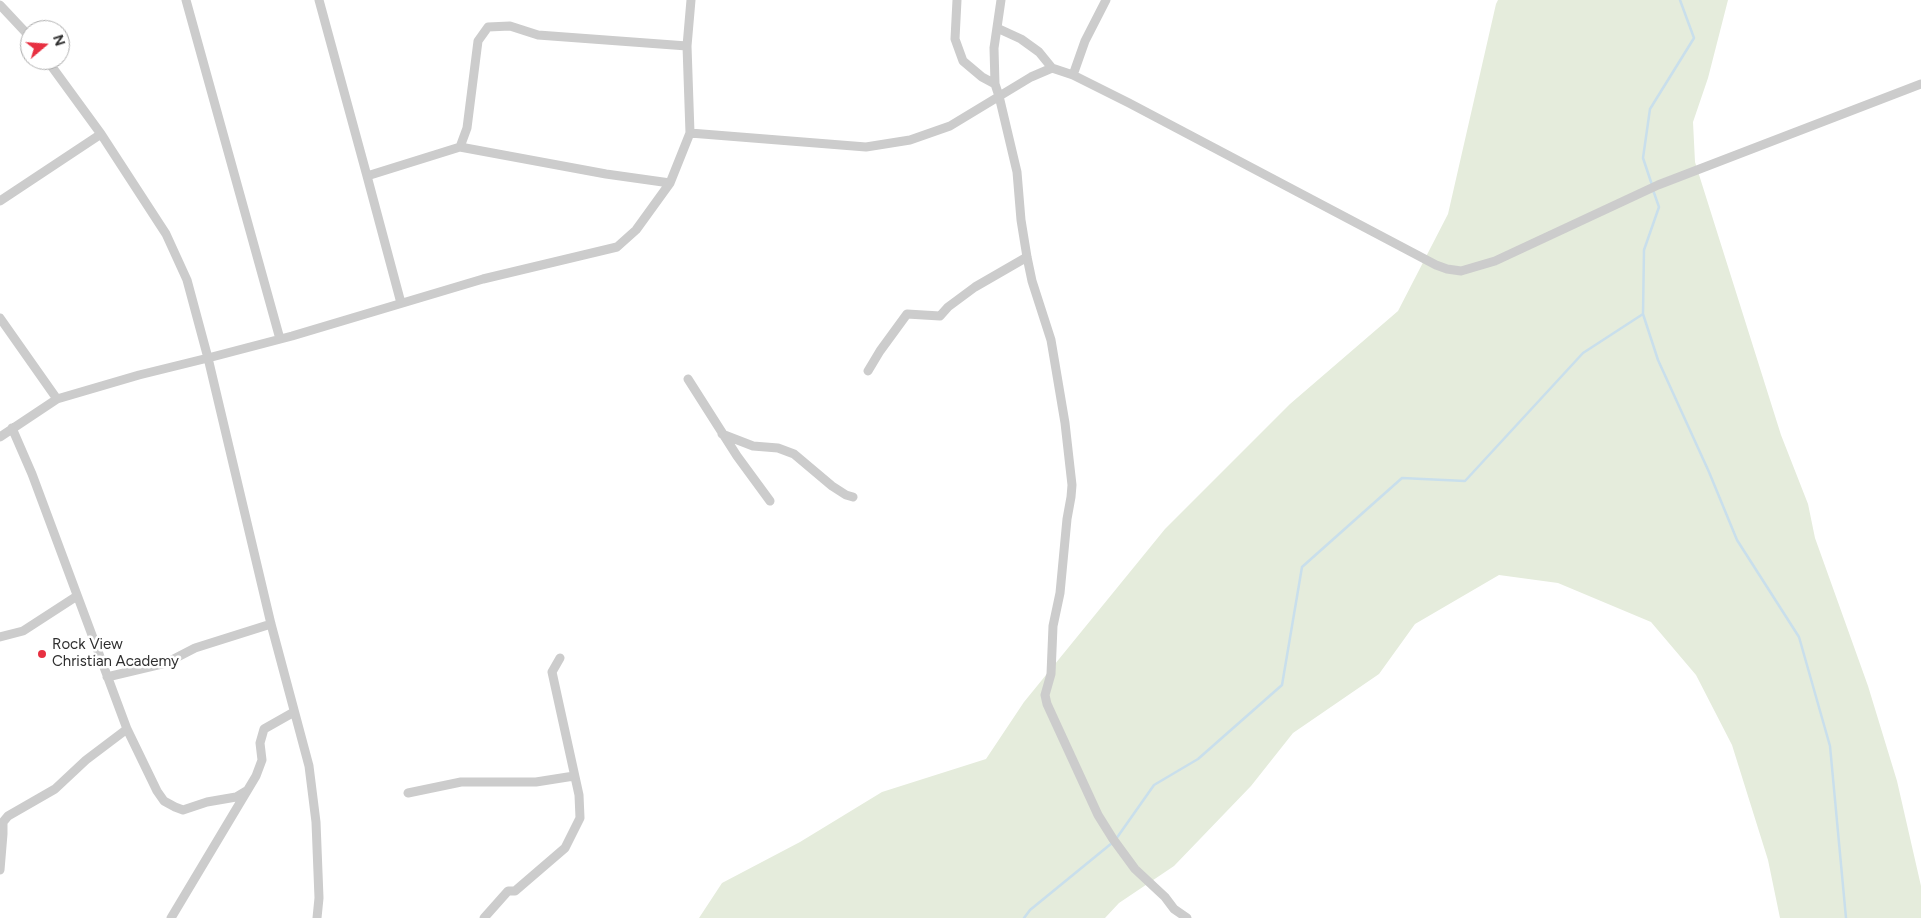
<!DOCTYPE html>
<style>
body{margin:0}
#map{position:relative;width:1921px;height:918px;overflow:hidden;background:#fff;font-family:Figtree,sans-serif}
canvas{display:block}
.north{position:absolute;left:20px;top:20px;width:50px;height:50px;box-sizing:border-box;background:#fff;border:1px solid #acacac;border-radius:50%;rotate:72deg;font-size:14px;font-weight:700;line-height:20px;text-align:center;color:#2f2f2f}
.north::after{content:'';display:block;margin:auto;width:18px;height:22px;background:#e73041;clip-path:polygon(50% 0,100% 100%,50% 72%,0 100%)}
</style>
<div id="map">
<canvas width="1921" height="918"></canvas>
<div class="north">N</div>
</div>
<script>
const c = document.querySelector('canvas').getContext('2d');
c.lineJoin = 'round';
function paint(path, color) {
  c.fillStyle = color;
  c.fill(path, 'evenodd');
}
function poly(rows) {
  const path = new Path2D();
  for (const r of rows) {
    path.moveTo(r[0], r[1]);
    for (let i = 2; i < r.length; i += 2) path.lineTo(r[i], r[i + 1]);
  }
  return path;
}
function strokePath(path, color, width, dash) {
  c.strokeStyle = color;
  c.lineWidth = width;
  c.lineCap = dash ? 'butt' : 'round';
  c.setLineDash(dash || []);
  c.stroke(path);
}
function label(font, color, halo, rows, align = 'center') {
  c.font = font + ' Figtree,sans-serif';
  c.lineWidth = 5;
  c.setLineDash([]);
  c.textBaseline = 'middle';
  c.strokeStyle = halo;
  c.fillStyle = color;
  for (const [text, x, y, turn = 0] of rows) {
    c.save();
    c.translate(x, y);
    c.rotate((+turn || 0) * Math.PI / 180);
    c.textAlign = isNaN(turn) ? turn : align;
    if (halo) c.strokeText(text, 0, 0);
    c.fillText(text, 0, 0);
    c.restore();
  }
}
paint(poly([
 [1498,0,1728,0,1708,78,1693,122,1695,162,1781,435,1808,504,1815,538,1868,686,1897,781,1921,886,1921,918,1780,918,1768,860,1732,745,1696,675,1651,622,1558,583,1499,575,1415,624,1379,674,1293,733,1251,786,1174,866,1119,903,1105,918,699,918,722,883,800,842,882,792,986,759,1024,702,1165,529,1290,404,1398,311,1448,214,1496,4]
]), '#e5ecdc');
strokePath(poly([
 [1652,185,1643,158,1650,109,1694,38,1680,0],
 [1653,190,1659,207,1644,250,1643,314,1658,360,1709,472,1737,540,1799,637,1830,746,1846,918],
 [1116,839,1154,785,1198,759,1282,685,1302,567,1402,478,1465,481,1583,353,1643,314],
 [1024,918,1030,910,1112,843]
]), '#c9dfec', 2.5);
strokePath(poly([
 [186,0,280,339],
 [319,0,367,176,460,147,467,128,478,41,488,27,510,26,538,35,687,46],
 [957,0,955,39,963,61,982,77,995,84,999,96,1017,172,1021,220,1027,257,1032,281,1051,340,1065,423,1072,485,1071,497,1067,519,1060,593,1053,626,1051,674,1045,695,1047,704,1098,815,1113,839,1135,869,1165,897,1174,909,1187,918],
 [0,5,30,37],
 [997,28,1021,39,1039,52,1052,68],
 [1073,75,1085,41,1106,0],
 [995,84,994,48,1001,0],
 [690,133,866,147,910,140,950,126,1031,77,1052,68,1073,75,1129,103,1436,265,1447,269,1461,271,1495,261,1658,185,1921,84],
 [460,147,606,174,670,183],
 [367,176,401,303],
 [0,201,101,134],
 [0,318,57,399],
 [868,371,880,351,907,314,940,316,948,307,975,287,1027,257],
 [688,379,737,456,770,501],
 [12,428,32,474,127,729,157,791,164,801,175,807,183,810,207,802,236,797,246,791],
 [722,434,753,446,778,448,794,454,832,486,846,495,853,497],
 [0,437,57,399,139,375,208,358,187,280,166,234,101,134,47,60],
 [0,637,23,631,77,596],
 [107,677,166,663,195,648,271,624],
 [408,793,461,782,536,782,574,776],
 [0,870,3,834,3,822,8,816,55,789,86,760,127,729],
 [171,918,256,776,262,760,260,743,264,729,294,712],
 [317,918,319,898,316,822,309,766,271,624,208,358,292,336,483,279,617,247,636,230,670,183,690,133,687,46,691,0],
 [484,918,508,891,515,891,565,848,580,818,579,795,552,672,560,658]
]), '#ccc', 9);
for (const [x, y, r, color] of [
 [42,654,5,"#e73041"]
]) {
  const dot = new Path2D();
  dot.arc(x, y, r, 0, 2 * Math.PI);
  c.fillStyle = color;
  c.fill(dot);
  strokePath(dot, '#fff', 2);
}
label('15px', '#2f2f2f', '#fff', [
 ["Rock View",52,645],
 ["Christian Academy",52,662]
], 'left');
</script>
